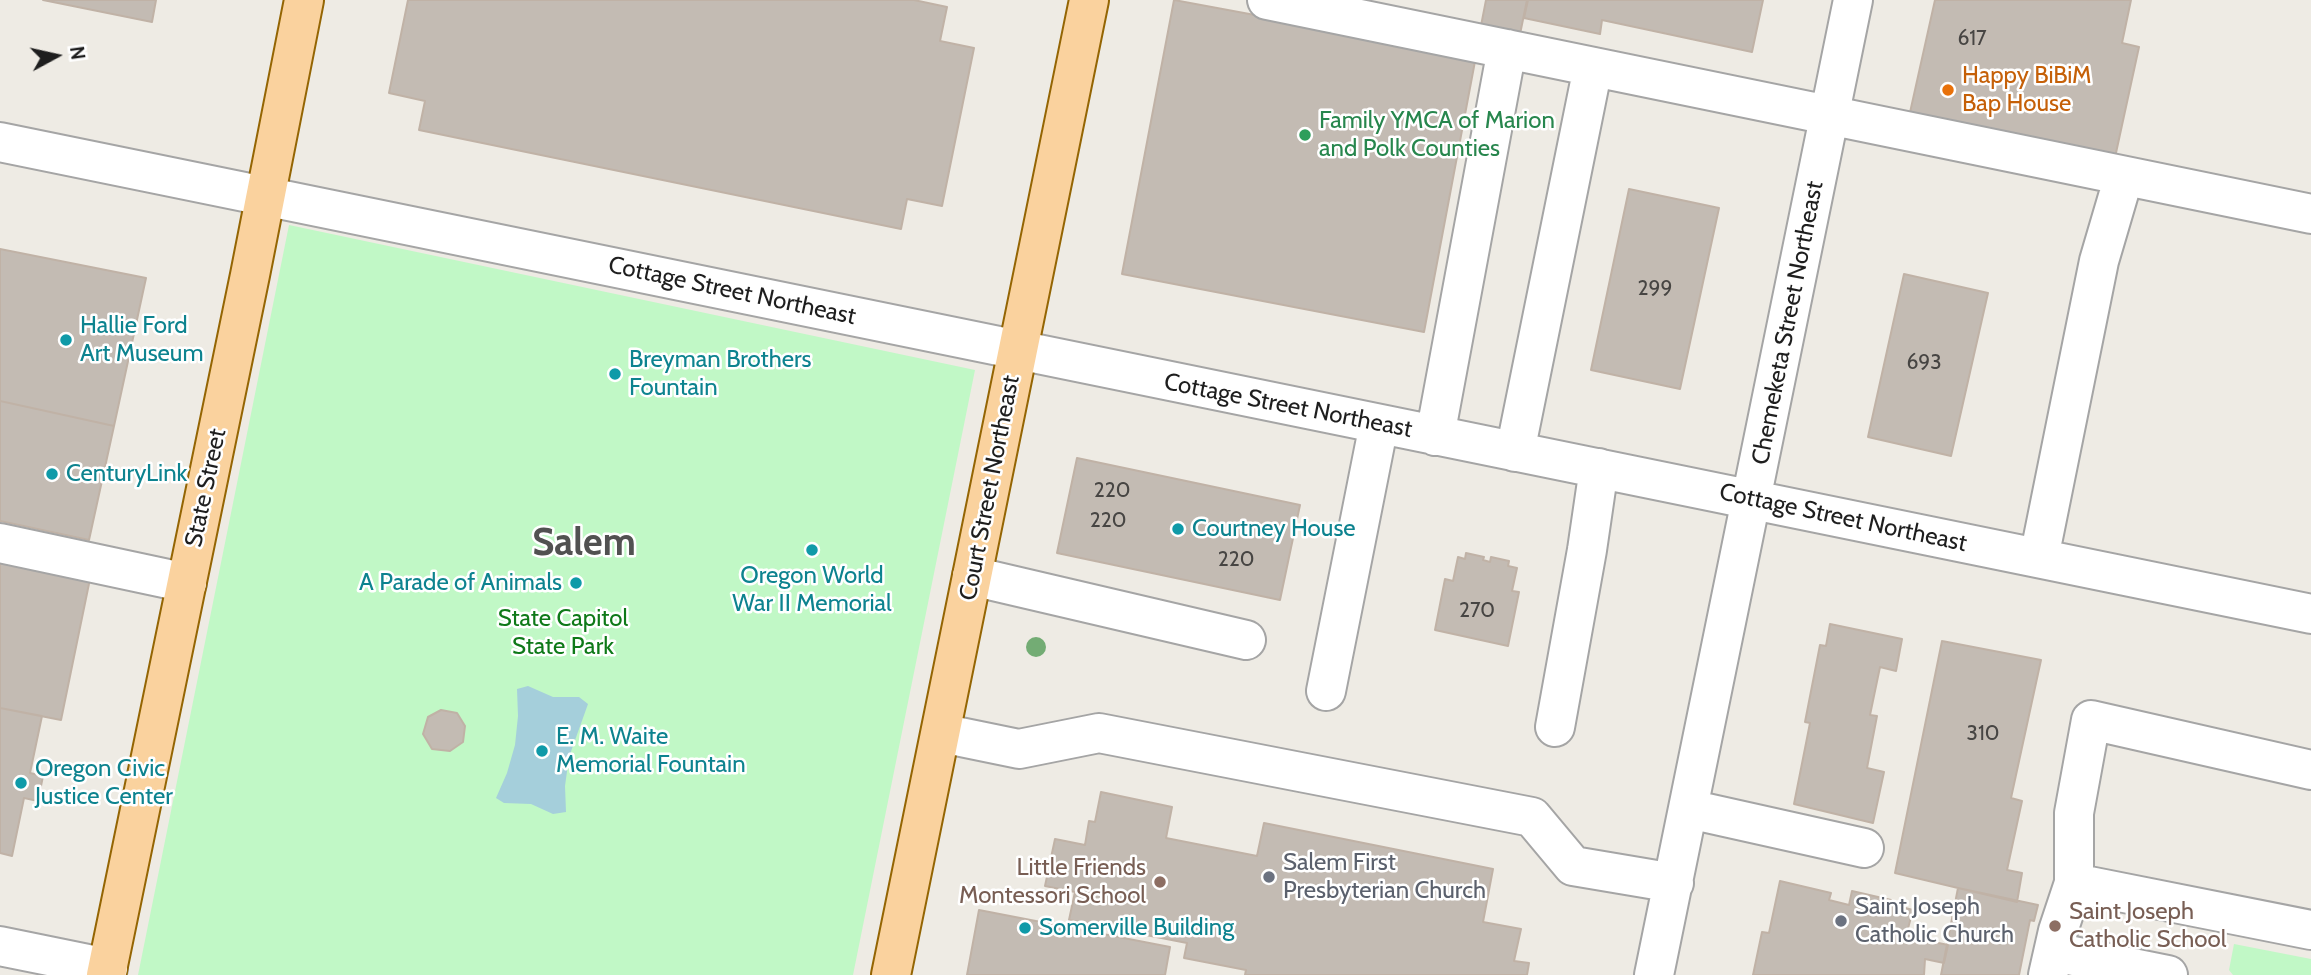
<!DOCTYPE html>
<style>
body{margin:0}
#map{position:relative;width:2311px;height:975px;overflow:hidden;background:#eeebe4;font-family:Cabin,sans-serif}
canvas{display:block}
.north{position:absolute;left:21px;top:21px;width:70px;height:70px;-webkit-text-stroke:5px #fff;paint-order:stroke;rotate:82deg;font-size:19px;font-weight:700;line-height:28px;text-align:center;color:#1e1e1e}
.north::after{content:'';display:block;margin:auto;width:24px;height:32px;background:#1e1e1e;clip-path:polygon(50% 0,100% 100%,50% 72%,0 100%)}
</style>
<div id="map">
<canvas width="2311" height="975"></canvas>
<div class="north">N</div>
</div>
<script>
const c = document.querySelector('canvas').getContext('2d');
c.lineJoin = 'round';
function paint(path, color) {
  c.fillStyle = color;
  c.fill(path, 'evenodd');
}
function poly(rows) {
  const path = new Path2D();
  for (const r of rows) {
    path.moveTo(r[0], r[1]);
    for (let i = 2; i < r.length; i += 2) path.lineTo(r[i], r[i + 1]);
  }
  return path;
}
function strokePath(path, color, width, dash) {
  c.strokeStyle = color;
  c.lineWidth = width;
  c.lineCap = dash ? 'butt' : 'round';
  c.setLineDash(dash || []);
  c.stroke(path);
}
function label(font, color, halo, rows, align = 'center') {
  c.font = font + ' Cabin,sans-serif';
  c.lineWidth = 5;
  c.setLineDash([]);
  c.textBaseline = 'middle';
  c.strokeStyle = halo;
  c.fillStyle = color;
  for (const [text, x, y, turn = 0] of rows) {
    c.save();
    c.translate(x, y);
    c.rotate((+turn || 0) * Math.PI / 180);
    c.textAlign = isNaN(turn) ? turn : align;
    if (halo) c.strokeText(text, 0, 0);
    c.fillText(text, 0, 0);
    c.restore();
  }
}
paint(poly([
 [289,225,975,370,853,975,138,975],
 [2234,944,2311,959,2311,975,2233,975,2229,970]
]), '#c1f8c6');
paint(poly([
 [528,686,553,697,579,697,588,704,569,757,565,786,566,812,553,814,531,804,504,803,496,798,507,773,515,745,518,716,517,689]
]), '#a5cfdb');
const building = poly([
 [43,0,156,0,152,22,43,0],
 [408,0,914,0,947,7,940,41,974,48,942,206,907,199,901,229,419,130,425,101,389,93,408,0],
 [1174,0,1476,56,1424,332,1122,274,1174,0],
 [1486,0,1527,0,1519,39,1480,31,1486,0],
 [1528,0,1763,0,1752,52,1602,20,1600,34,1524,18,1528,0],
 [1935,0,2131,0,2122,43,2139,47,2114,162,1909,117,1935,0],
 [1629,189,1719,208,1680,389,1591,370,1629,189],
 [0,249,146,278,114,426,0,401,0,249],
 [1904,274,1988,293,1951,456,1868,437,1904,274],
 [0,401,114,426,89,540,0,521,0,401],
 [1077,458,1300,505,1280,600,1057,553,1077,458],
 [0,553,91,574,61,720,0,708,0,553],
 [1466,553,1484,557,1483,560,1490,562,1491,557,1509,561,1508,566,1517,568,1512,591,1519,592,1508,646,1435,630,1445,579,1453,581,1458,557,1465,559,1466,553],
 [1830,624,1902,639,1896,671,1880,667,1870,715,1877,716,1867,768,1884,772,1873,823,1794,804,1810,723,1805,722,1820,645,1826,646,1830,624],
 [1942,641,2041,660,2011,798,2022,801,2007,870,2022,873,2017,902,1895,873,1942,641],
 [0,708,42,716,30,773,43,776,38,801,24,798,12,856,0,853,0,708],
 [441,710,457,713,465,726,463,742,450,751,432,749,423,734,428,717,441,710],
 [1101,792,1172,807,1166,838,1257,856,1264,823,1493,869,1483,922,1521,929,1514,961,1529,963,1527,975,1245,975,1246,970,1184,958,1187,943,1069,920,1075,892,1045,886,1055,839,1085,845,1089,821,1095,822,1101,792],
 [1780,881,1831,893,1829,900,1849,905,1852,891,1891,900,1890,904,1913,910,1907,932,1930,937,1929,941,1948,945,1944,963,1925,959,1924,975,1753,975,1762,932,1769,933,1780,881],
 [1958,888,2038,905,2034,921,2030,920,2019,975,1941,975,1958,888],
 [979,910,1170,947,1165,975,967,975,979,910]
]);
paint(building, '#c3bbb3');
strokePath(building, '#c0b2a6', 2);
const minor = poly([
 [1267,0,2311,214],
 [0,142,2311,614],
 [1435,436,1507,49],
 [1515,452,1593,67],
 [0,543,187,583],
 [2039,558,2099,261,2124,176],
 [972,576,1246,640],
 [1326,691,1379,424],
 [1555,727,1587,550,1599,468],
 [941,733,1019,749,1099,733,1532,817,1573,866,1674,883],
 [2311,770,2091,720,2074,813,2074,883,2311,930],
 [1689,809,1864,848],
 [0,946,108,968],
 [2054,952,2168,975],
 [1654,975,1853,0],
 [2048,975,2058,931,2074,883]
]);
const major = poly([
 [106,975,250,275,304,0],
 [891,975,1089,0]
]);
strokePath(minor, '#a5a5a5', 42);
strokePath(major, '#946503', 42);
strokePath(minor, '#fff', 38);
strokePath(major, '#fad29e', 38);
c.fillStyle = '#73ac74';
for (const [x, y] of [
 [1036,647]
]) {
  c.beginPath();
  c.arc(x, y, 10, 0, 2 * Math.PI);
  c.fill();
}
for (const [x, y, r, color] of [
 [1948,90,7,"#e8710a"],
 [1305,135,7,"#2e9e5b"],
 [66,340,7,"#0f9aa8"],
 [615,374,7,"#0f9aa8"],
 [52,474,7,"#0f9aa8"],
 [1178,529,7,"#0f9aa8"],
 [812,550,7,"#0f9aa8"],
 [576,583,7,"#0f9aa8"],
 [542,751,7,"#0f9aa8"],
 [21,783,7,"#0f9aa8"],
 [1269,877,7,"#6b7280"],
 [1160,882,7,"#8d6e63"],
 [1841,921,7,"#6b7280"],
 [2055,926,7,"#8d6e63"],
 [1025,928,7,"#0f9aa8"]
]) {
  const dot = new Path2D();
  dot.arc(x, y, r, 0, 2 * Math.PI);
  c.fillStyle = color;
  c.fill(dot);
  strokePath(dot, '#fff', 2.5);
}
label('21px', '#474543', null, [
 ["617",1972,39],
 ["299",1655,289],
 ["693",1924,363],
 ["220",1112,491],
 ["220",1108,521],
 ["220",1236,560],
 ["270",1477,611],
 ["310",1983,734]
]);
label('24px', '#c56008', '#fff', [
 ["Happy BiBiM",1962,76],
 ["Bap House",1962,104]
], 'left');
label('24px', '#27864d', '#fff', [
 ["Family YMCA of Marion",1319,121],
 ["and Polk Counties",1319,149]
], 'left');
label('24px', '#1e1e1e', '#fff', [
 ["Cottage Street Northeast",732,291,12],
 ["Chemeketa Street Northeast",1788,323,-79],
 ["Cottage Street Northeast",1288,406,11],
 ["State Street",206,488,-78],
 ["Court Street Northeast",990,488,-79],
 ["Cottage Street Northeast",1843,518,12]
]);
label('24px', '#0d838f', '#fff', [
 ["Hallie Ford",80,326],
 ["Art Museum",80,354],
 ["Breyman Brothers",629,360],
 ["Fountain",629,388],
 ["CenturyLink",66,474],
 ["Courtney House",1192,529],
 ["Oregon World",812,576,"center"],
 ["War II Memorial",812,604,"center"],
 ["A Parade of Animals",562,583,"right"],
 ["E. M. Waite",556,737],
 ["Memorial Fountain",556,765],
 ["Oregon Civic",35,769],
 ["Justice Center",35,797],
 ["Somerville Building",1039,928]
], 'left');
label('24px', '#0e7918', '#fff', [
 ["State Capitol",563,619],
 ["State Park",563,647]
]);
label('24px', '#5b616d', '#fff', [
 ["Salem First",1283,863],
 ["Presbyterian Church",1283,891],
 ["Saint Joseph",1855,907],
 ["Catholic Church",1855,935]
], 'left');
label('24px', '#785e54', '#fff', [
 ["Little Friends",1146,868],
 ["Montessori School",1146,896],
 ["Saint Joseph",2069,912,"left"],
 ["Catholic School",2069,940,"left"]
], 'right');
label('bold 38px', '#515151', '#fff', [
 ["Salem",584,544]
]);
</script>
